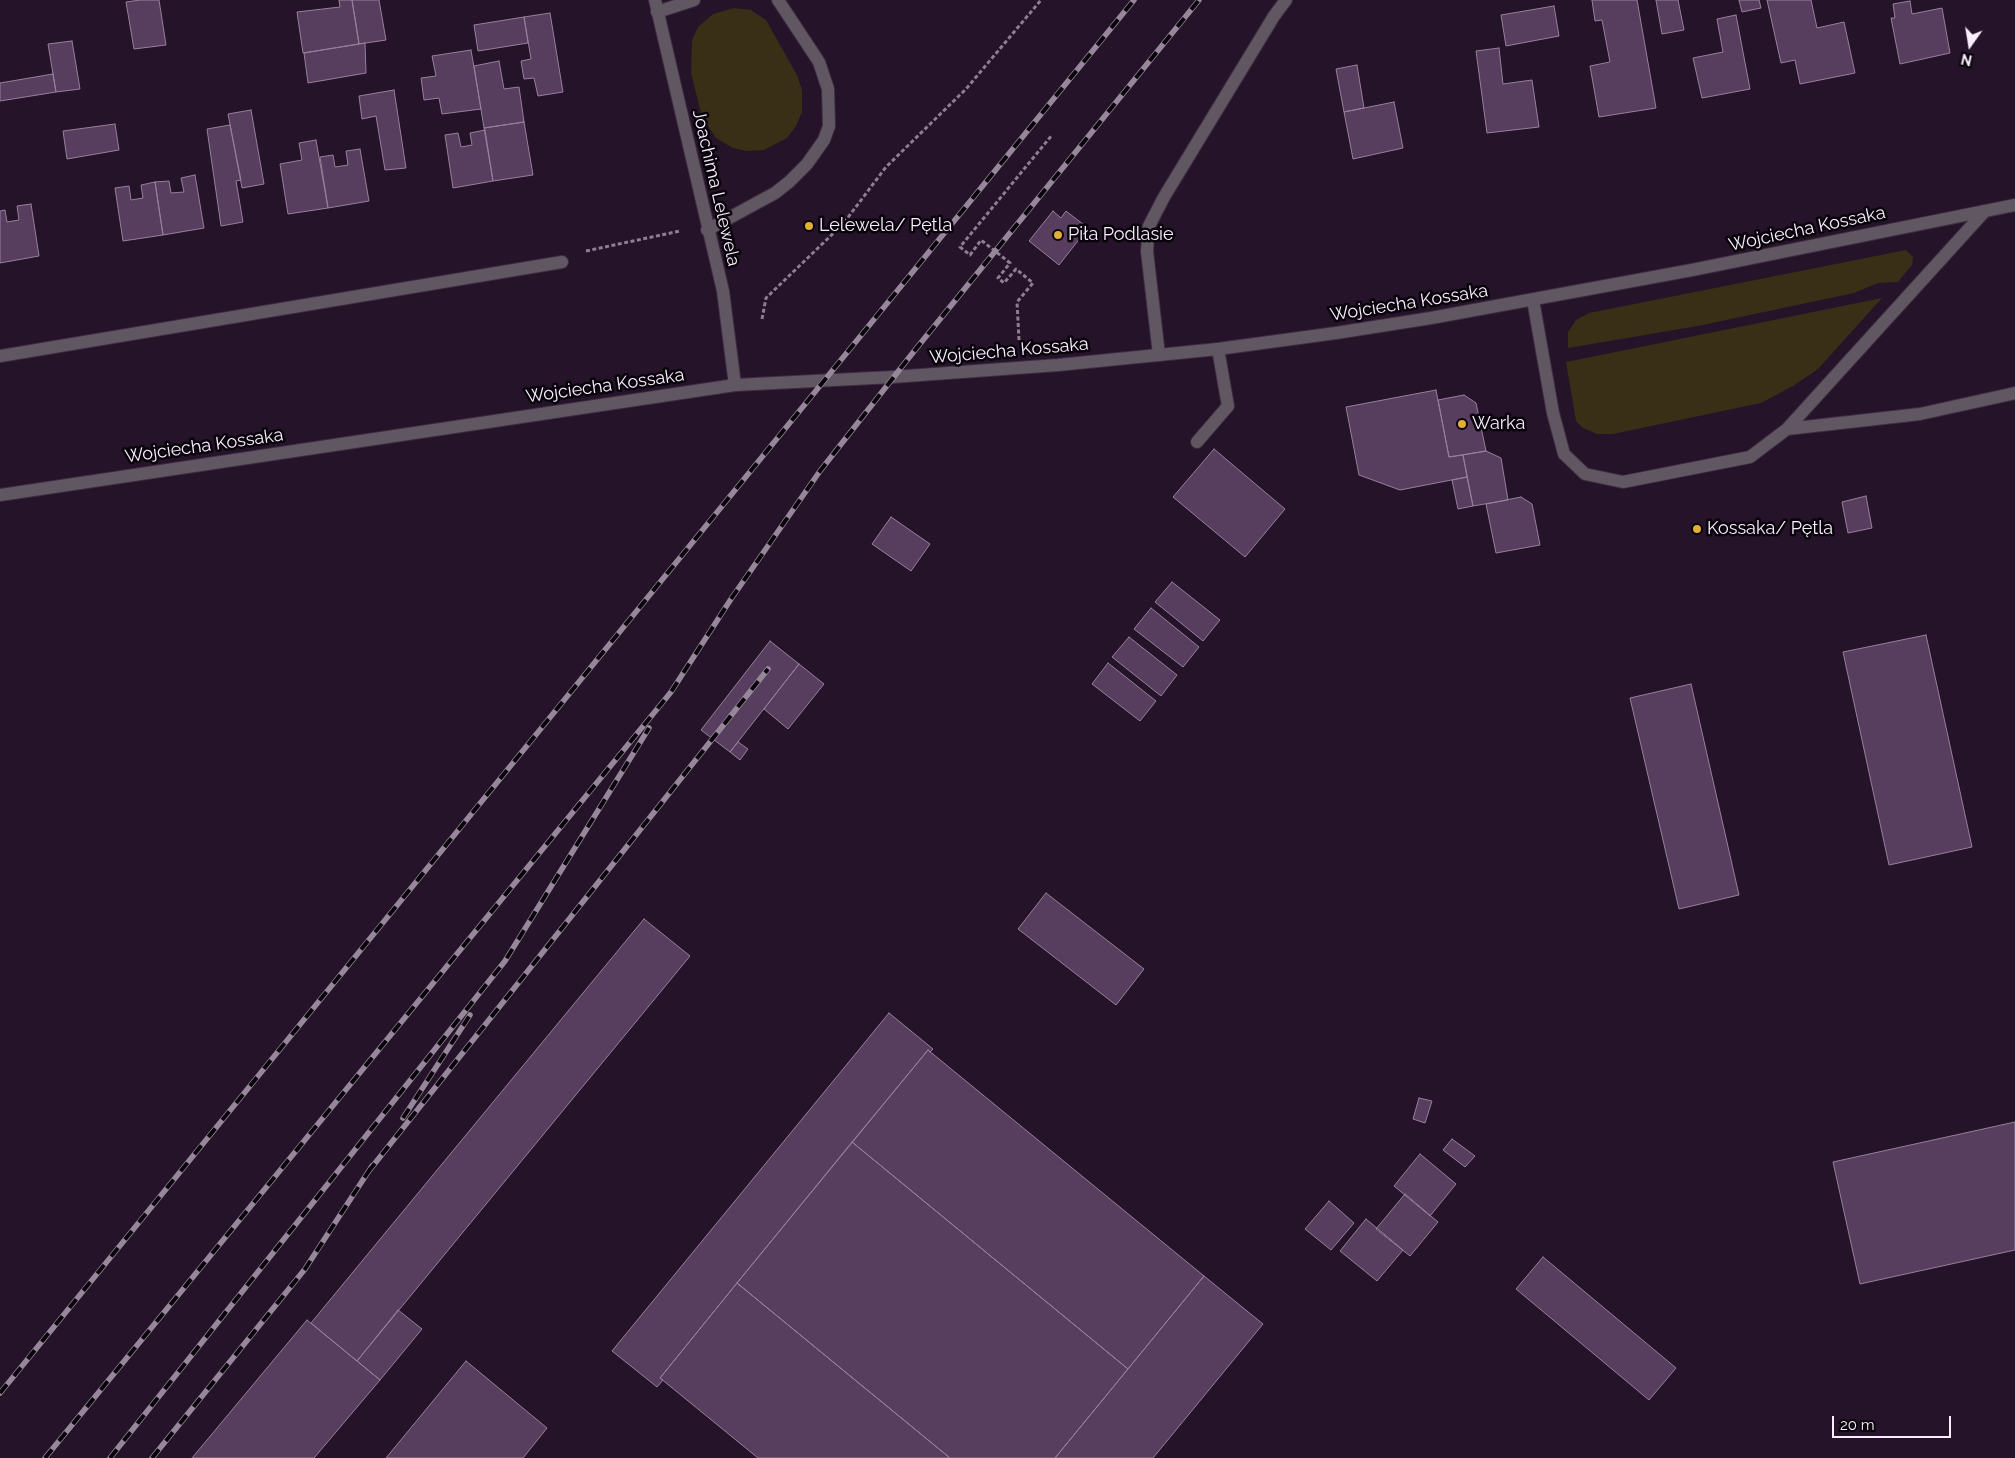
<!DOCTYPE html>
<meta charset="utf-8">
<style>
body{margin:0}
#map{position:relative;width:2015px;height:1458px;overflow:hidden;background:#251329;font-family:Raleway,sans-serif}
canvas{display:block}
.north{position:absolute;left:1945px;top:20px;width:50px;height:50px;-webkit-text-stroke:4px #09040b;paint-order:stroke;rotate:193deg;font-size:14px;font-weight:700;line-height:20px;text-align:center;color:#faedfd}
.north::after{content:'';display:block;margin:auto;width:18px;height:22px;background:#faedfd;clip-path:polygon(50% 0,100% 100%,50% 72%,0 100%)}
.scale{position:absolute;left:1832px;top:1416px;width:119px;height:22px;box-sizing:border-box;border:2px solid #faedfd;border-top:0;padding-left:6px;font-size:15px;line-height:18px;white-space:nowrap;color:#faedfd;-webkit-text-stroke:4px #09040b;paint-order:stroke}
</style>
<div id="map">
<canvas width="2015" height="1458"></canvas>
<div class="north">N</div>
<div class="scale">20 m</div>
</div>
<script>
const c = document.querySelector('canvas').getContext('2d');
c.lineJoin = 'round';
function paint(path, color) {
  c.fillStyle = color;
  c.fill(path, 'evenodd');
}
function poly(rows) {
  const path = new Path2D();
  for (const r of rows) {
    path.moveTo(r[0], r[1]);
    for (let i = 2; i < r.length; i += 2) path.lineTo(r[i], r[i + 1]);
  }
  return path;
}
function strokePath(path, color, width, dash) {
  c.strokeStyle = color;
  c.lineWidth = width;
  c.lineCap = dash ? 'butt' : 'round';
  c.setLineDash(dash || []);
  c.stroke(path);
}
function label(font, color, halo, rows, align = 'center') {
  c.font = font + ' Raleway,sans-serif';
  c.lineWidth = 5;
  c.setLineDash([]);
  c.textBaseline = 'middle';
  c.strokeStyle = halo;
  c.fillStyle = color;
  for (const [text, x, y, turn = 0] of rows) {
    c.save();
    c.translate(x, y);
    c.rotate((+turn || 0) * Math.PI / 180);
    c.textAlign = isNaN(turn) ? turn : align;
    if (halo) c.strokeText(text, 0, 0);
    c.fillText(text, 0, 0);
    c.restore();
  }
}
paint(poly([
 [734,8,751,10,766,20,797,75,802,90,802,112,796,126,787,138,764,150,746,151,733,148,716,138,702,117,691,73,692,40,698,27,713,14],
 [1906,250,1913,257,1912,265,1898,282,1878,283,1854,293,1698,326,1568,348,1568,332,1576,320,1589,313],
 [1882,298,1818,369,1793,386,1761,403,1613,434,1597,434,1583,428,1576,421,1566,362]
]), '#392e16');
const building = poly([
 [140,0,159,0,166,45,134,49,126,2,140,0],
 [339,0,352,0,359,44,303,53,297,12,340,7,339,0],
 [352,0,379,0,386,40,359,44,352,0],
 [1592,0,1637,0,1656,108,1599,117,1590,66,1610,62,1602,20,1595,21,1592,0],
 [1656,0,1678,0,1684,30,1662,34,1656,0],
 [1739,0,1759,0,1761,8,1742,12,1739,0],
 [1767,0,1811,0,1817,28,1844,22,1855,73,1800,84,1795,60,1781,63,1767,0],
 [1910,1,1912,14,1942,8,1950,53,1900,64,1891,18,1895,18,1893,4,1910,1],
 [1554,6,1559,36,1506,46,1501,15,1554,6],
 [550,13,563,92,538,96,534,78,524,79,521,61,531,59,524,17,550,13],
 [1736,15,1750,89,1702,98,1693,58,1723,52,1717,19,1736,15],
 [524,17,528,43,478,51,474,25,524,17],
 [72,41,80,89,56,92,48,44,72,41],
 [365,43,366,73,308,83,304,53,365,43],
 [1499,48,1503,84,1532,80,1539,127,1487,133,1476,51,1499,48],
 [471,50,481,109,442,114,439,98,424,100,421,78,436,76,432,56,471,50],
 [499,61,504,89,519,87,524,122,484,128,474,66,499,61],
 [1357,65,1364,108,1344,112,1336,69,1357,65],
 [53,74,56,92,0,101,0,83,53,74],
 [394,90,406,168,385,170,376,116,362,119,359,96,394,90],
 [1394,102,1403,148,1353,159,1344,112,1394,102],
 [251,110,264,184,242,188,228,114,251,110],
 [524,122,533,175,493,181,484,128,524,122],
 [115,124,119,150,67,159,63,131,115,124],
 [230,125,241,180,236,181,243,222,221,226,207,129,230,125],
 [485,130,493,181,453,188,445,135,458,133,461,147,472,145,470,133,485,130],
 [316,140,328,208,288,214,280,164,302,160,299,143,316,140],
 [360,149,369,201,328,208,320,157,333,155,335,167,348,165,346,151,360,149],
 [195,175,204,228,163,235,155,182,169,181,171,193,184,192,181,178,195,175],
 [155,182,163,235,123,241,115,188,129,186,131,200,143,198,141,185,155,182],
 [31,204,39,256,0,263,0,211,5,210,7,222,19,220,17,206,31,204],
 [1053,211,1061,218,1066,211,1088,228,1059,265,1029,241,1053,211],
 [1436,390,1449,457,1463,455,1467,477,1400,490,1359,475,1346,407,1436,390],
 [1464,395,1476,403,1486,451,1449,457,1438,400,1464,395],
 [1214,449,1285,509,1245,557,1173,497,1214,449],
 [1486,451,1501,458,1508,500,1473,506,1463,455,1486,451],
 [1467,477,1473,506,1458,509,1452,480,1467,477],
 [1866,496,1872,528,1848,533,1842,502,1866,496],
 [1521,497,1532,504,1540,545,1496,553,1486,504,1521,497],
 [891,517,930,544,911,571,872,544,891,517],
 [1172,582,1220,620,1203,641,1155,602,1172,582],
 [1151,608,1199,647,1183,667,1134,629,1151,608],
 [1926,635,1972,847,1889,865,1843,652,1926,635],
 [1129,637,1177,675,1161,696,1112,657,1129,637],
 [770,641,799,664,730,752,701,730,770,641],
 [1108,663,1156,701,1140,721,1092,684,1108,663],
 [799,664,824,684,788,729,764,709,799,664],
 [1691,684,1739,895,1679,909,1630,698,1691,684],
 [738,742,748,749,740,760,730,752,738,742],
 [1046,893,1144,969,1116,1005,1018,929,1046,893],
 [644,919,690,956,357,1361,311,1323,644,919],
 [889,1013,933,1049,930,1052,928,1050,737,1283,660,1378,663,1380,657,1387,612,1351,889,1013],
 [928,1050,1204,1276,1128,1369,852,1142,928,1050],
 [1419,1098,1432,1101,1425,1123,1413,1119,1419,1098],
 [2015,1122,2015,1250,1860,1284,1833,1162,2015,1122],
 [1452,1139,1475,1156,1465,1167,1443,1150,1452,1139],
 [852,1142,1128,1369,1055,1458,950,1458,737,1283,852,1142],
 [1420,1154,1456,1184,1430,1216,1394,1186,1420,1154],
 [1405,1194,1438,1222,1410,1256,1376,1229,1405,1194],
 [1329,1201,1354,1223,1331,1250,1305,1229,1329,1201],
 [1366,1219,1403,1250,1377,1281,1340,1251,1366,1219],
 [1543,1257,1676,1368,1649,1400,1516,1289,1543,1257],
 [1204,1276,1263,1324,1153,1458,1055,1458,1204,1276],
 [737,1283,950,1458,758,1458,660,1378,737,1283],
 [398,1310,422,1329,380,1380,357,1361,398,1310],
 [307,1320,380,1380,314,1458,192,1458,307,1320],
 [466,1361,547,1428,523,1458,386,1458,466,1361]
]);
paint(building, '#583e5e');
strokePath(building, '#97809c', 1);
const service = poly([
 [657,12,694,0],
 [707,230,775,193,789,182,807,164,824,140,829,126,828,89,819,62,778,0],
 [1533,300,1553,413,1564,454,1585,474,1623,482,1750,457,1787,429,1985,211],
 [1787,429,1920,414,2015,393],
 [1197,442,1228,406,1218,349]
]);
const minor = poly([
 [655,0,723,291,735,385],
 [1159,355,1147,251,1149,226,1164,197,1274,16,1286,0],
 [0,356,562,262]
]);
const tertiary = poly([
 [0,495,735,385,893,377,1058,365,1218,349,1336,333,1431,318,1692,270,2015,205]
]);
strokePath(service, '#3f2d42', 14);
strokePath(minor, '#3f2d42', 14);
strokePath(tertiary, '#3f2d42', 14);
strokePath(poly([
 [586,251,680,231],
 [762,319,766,298,843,224,886,167,966,89,1041,0],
 [1019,340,1017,302,1033,283,1016,269,1004,283,998,278,1010,263,981,240,970,255,960,247,1052,135]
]), '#8e7e91', 3, [4, 2.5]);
strokePath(service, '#615763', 12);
strokePath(minor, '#615763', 12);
strokePath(tertiary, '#615763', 12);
const rail = poly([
 [403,1118,470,1015],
 [368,1172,768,669],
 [0,1393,1134,0],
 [45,1458,671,692,731,599,820,471,915,350,1199,0],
 [110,1458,505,961,649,728],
 [152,1458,305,1269,372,1166]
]);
strokePath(rail, '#97879a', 5.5);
strokePath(rail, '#09040b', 4, [11]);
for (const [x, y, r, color] of [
 [809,226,5,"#e1af34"],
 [1058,235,5,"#e1af34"],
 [1462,424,5,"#e1af34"],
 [1697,529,5,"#e1af34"]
]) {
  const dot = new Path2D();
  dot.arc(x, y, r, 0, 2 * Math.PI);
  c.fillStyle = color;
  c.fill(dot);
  strokePath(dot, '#09040b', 2);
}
label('18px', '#faedfd', '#09040b', [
 ["Joachima Lelewela",716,188,77],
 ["Wojciecha Kossaka",1807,229,-12],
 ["Wojciecha Kossaka",1409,303,-9],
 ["Wojciecha Kossaka",1009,351,-5],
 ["Wojciecha Kossaka",605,386,-8],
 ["Wojciecha Kossaka",204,446,-8]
]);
label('18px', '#faedfd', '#09040b', [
 ["Lelewela/ Pętla",819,226],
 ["Piła Podlasie",1068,235],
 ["Warka",1472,424],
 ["Kossaka/ Pętla",1707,529]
], 'left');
</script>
